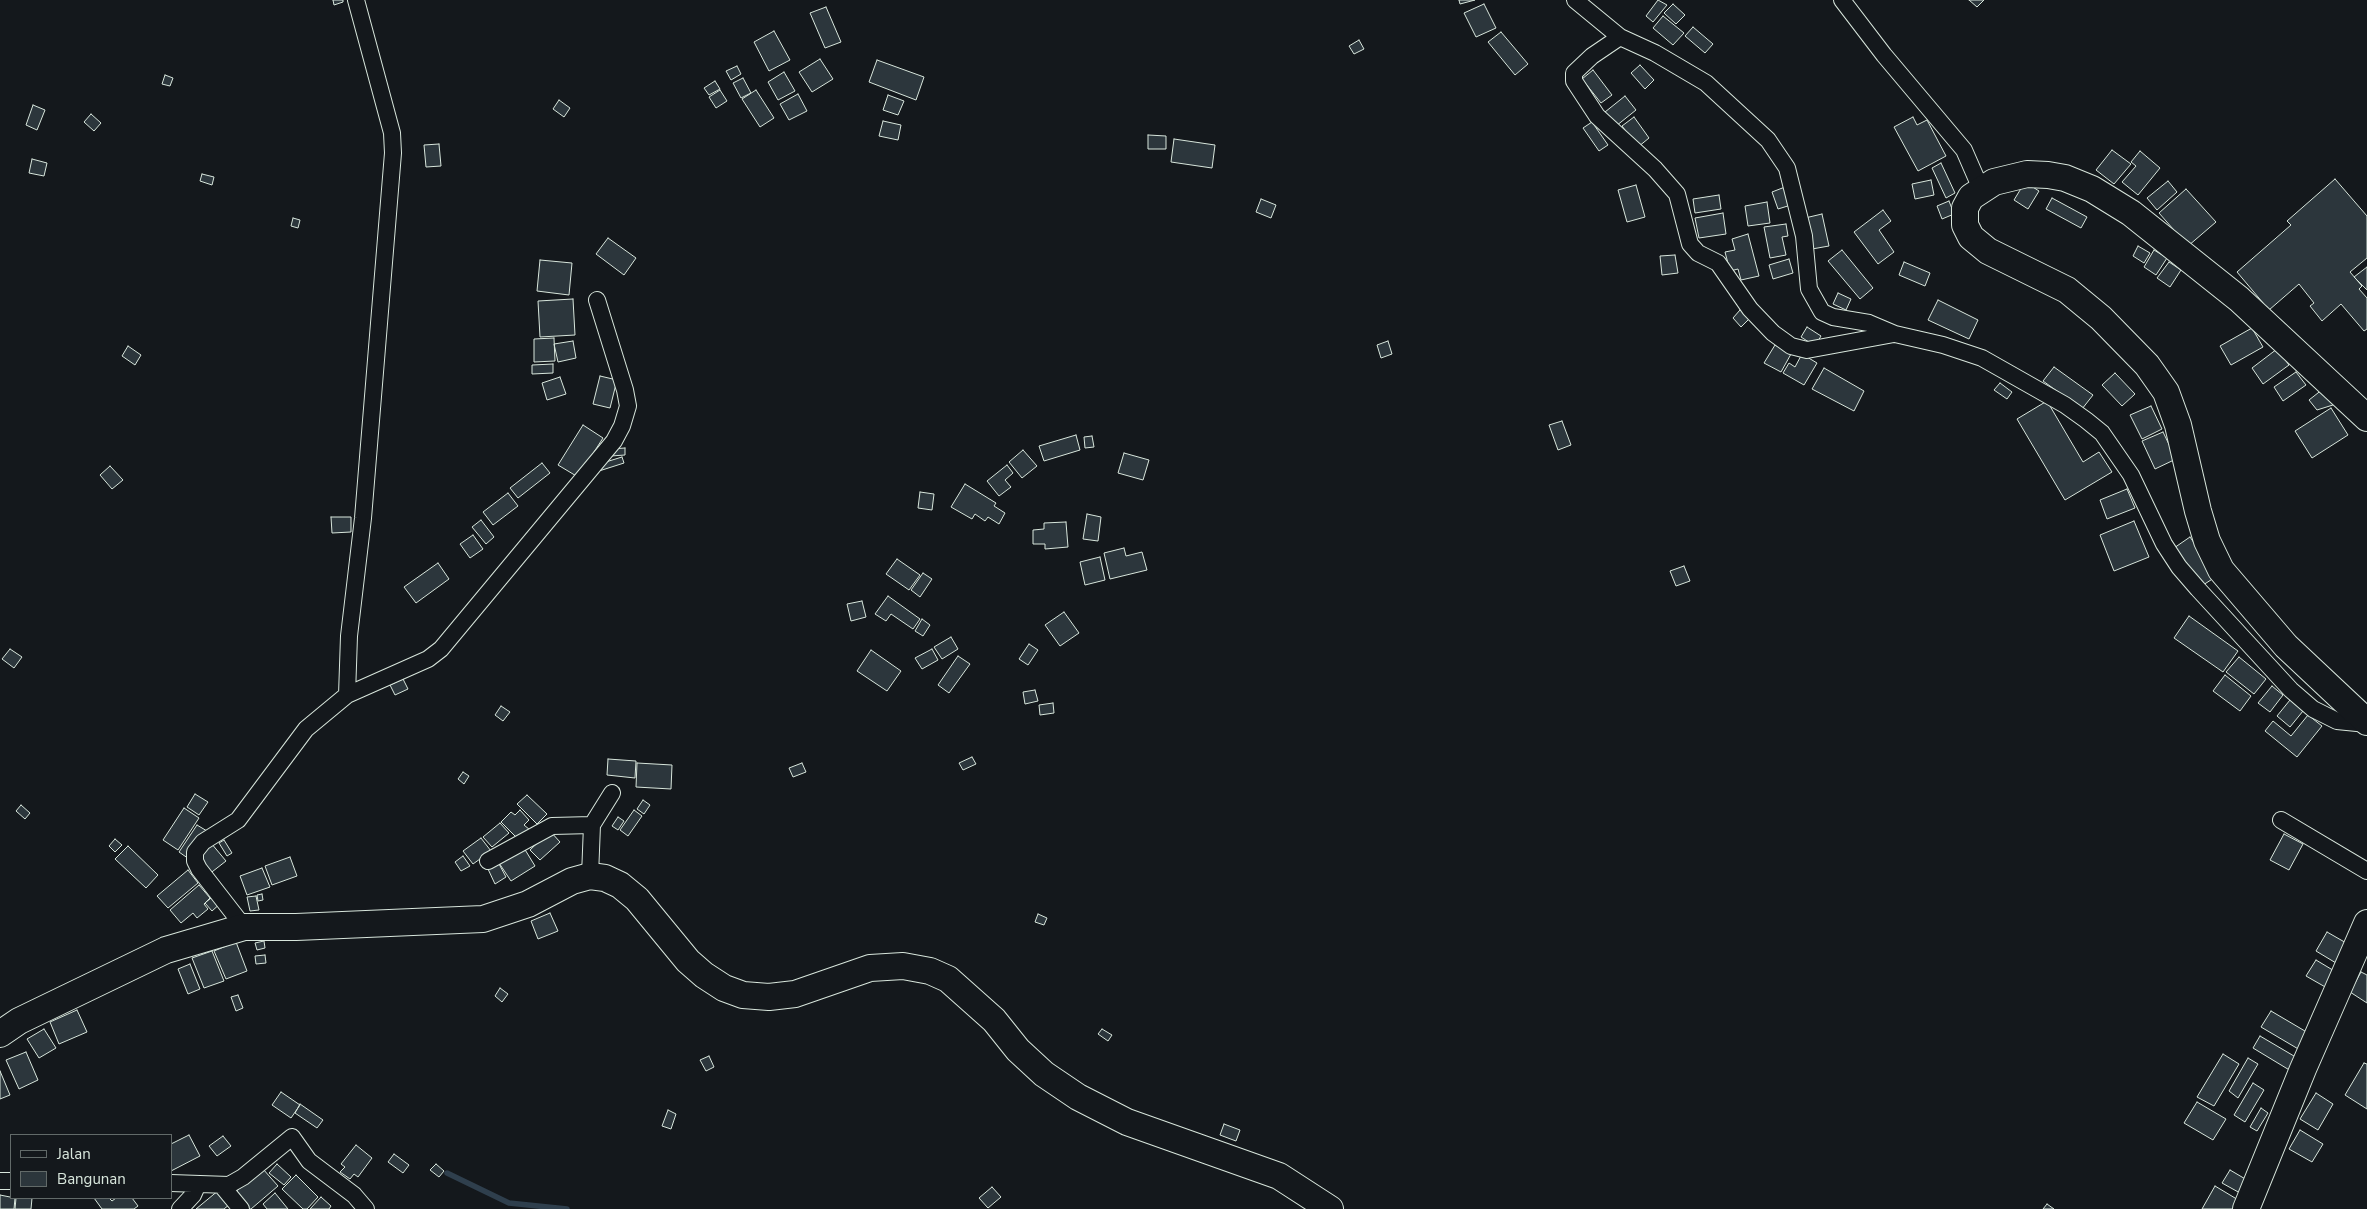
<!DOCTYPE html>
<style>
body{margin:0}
#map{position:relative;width:2367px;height:1209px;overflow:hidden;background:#14181c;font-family:"Nunito Sans",sans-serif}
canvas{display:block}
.legend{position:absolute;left:10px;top:1134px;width:162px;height:65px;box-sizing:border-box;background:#14181c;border:1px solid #626a69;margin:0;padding:6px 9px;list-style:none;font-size:15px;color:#d8e6dc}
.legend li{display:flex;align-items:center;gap:10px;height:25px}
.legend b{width:25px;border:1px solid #626a69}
</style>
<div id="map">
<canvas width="2367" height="1209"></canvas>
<ul class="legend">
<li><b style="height:6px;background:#14181c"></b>Jalan</li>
<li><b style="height:14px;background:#2c363c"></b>Bangunan</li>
</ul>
</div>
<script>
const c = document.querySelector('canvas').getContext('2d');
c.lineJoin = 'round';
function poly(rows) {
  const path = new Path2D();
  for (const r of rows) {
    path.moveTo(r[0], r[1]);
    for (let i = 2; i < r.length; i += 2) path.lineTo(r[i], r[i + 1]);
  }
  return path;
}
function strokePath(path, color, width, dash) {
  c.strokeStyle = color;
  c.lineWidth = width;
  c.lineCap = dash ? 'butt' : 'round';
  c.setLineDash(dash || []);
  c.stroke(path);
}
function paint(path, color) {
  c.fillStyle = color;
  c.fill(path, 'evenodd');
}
strokePath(poly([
 [447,1173,509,1203,567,1209]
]), '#2f3f4d', 5.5);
const building = poly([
 [333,0,343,0,343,2,334,5,333,0],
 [1459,0,1475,0,1460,4,1459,0],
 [1658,0,1667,5,1653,22,1646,16,1658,0],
 [1969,0,1984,0,1977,7,1969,0],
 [1484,4,1496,28,1476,37,1464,13,1484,4],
 [1673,4,1685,15,1676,24,1664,13,1673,4],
 [826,7,841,42,825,48,810,13,826,7],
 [1663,16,1684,33,1673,45,1653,28,1663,16],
 [1693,27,1713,44,1705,53,1685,36,1693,27],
 [774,31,790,60,769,71,754,42,774,31],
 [1501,32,1528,64,1515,75,1488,42,1501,32],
 [1359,40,1364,49,1354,54,1349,46,1359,40],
 [820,59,833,79,812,92,799,72,820,59],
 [877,60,924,77,916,100,869,82,877,60],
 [1640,65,1654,80,1645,89,1631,73,1640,65],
 [737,66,741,74,731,80,726,71,737,66],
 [1593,70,1612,95,1601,103,1582,79,1593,70],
 [784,72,795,91,778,100,768,82,784,72],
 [165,75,173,78,170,86,162,84,165,75],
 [743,78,751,93,741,98,733,83,743,78],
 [715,81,720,89,709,95,704,88,715,81],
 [720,90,727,101,716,108,709,97,720,90],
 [756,90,774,118,760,127,742,99,756,90],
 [798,94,807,111,789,120,780,104,798,94],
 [888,95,904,101,898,115,883,110,888,95],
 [1625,96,1636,110,1616,126,1605,112,1625,96],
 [559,100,570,108,564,117,553,109,559,100],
 [33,105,45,110,37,130,26,125,33,105],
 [91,114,101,123,94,131,84,122,91,114],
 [1634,117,1649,138,1638,147,1622,126,1634,117],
 [1913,117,1917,125,1927,120,1946,156,1918,171,1894,127,1913,117],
 [883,121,901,125,898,140,879,136,883,121],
 [1592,122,1608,145,1599,151,1583,128,1592,122],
 [1148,135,1166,136,1166,149,1148,149,1148,135],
 [1174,139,1215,145,1212,168,1171,162,1174,139],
 [439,144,441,166,426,167,424,145,439,144],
 [2112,150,2131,164,2114,184,2096,170,2112,150],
 [2140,151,2160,168,2138,195,2122,182,2136,166,2131,162,2140,151],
 [32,159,47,163,44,176,29,173,32,159],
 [1941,163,1955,193,1946,198,1932,168,1941,163],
 [202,174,214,177,212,185,200,181,202,174],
 [2335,179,2367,216,2367,258,2350,272,2362,286,2359,289,2367,298,2367,329,2364,331,2341,304,2322,321,2310,306,2314,303,2299,284,2269,310,2237,272,2291,225,2287,221,2335,179],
 [1931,180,1934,195,1915,199,1912,184,1931,180],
 [2168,181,2177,192,2157,210,2147,198,2168,181],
 [2025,182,2039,191,2028,209,2014,200,2025,182],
 [1636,185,1645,217,1627,222,1618,190,1636,185],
 [1785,187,1791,205,1778,209,1772,192,1785,187],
 [2186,189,2216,222,2188,246,2159,213,2186,189],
 [1719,195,1721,209,1695,213,1693,199,1719,195],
 [2052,198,2087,217,2081,228,2046,209,2052,198],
 [1261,199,1276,205,1271,218,1256,212,1261,199],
 [1949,201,1954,214,1942,219,1937,206,1949,201],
 [1767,202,1770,223,1748,226,1745,206,1767,202],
 [1883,210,1891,221,1879,230,1894,252,1878,264,1854,232,1883,210],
 [1723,213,1726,234,1699,238,1695,218,1723,213],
 [1822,214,1829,246,1812,249,1805,218,1822,214],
 [293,218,300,220,298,228,291,226,293,218],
 [1786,224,1788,236,1782,237,1786,255,1770,258,1764,227,1786,224],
 [1748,234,1759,276,1741,280,1738,269,1730,271,1725,252,1735,250,1732,239,1748,234],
 [608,238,636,258,624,275,596,254,608,238],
 [2138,246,2150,253,2144,263,2133,256,2138,246],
 [1842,250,1873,288,1860,299,1828,261,1842,250],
 [2154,250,2167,258,2156,275,2144,267,2154,250],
 [1675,255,1678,273,1662,275,1660,256,1675,255],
 [1789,259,1793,273,1773,279,1769,265,1789,259],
 [540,260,572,263,569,295,537,291,540,260],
 [1904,262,1930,273,1925,286,1899,275,1904,262],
 [2169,262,2181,270,2170,287,2157,278,2169,262],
 [2367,267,2367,290,2354,277,2367,267],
 [1838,293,1851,299,1846,310,1833,304,1838,293],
 [573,299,575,335,540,337,538,301,573,299],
 [1938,300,1978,320,1969,339,1928,320,1938,300],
 [1740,310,1749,319,1741,327,1733,318,1740,310],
 [1807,327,1821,336,1815,346,1801,337,1807,327],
 [2252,328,2263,347,2231,365,2220,346,2252,328],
 [554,338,555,361,534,362,534,339,554,338],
 [573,341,576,358,558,362,554,344,573,341],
 [1388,341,1392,354,1381,358,1377,345,1388,341],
 [1775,345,1791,354,1781,372,1764,363,1775,345],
 [128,346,141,355,135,365,122,356,128,346],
 [2277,349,2289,365,2263,384,2252,368,2277,349],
 [1802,354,1817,363,1804,385,1783,373,1789,363,1795,367,1802,354],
 [553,364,553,373,532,374,532,365,553,364],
 [2054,367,2093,395,2082,409,2043,381,2054,367],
 [1824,368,1864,391,1854,411,1812,389,1824,368],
 [2296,372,2306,385,2283,401,2274,387,2296,372],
 [2115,373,2135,394,2122,406,2102,385,2115,373],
 [600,376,617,380,610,408,593,404,600,376],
 [560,377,566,394,547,400,542,383,560,377],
 [2000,383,2012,392,2007,399,1994,390,2000,383],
 [2323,389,2336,404,2317,410,2309,400,2323,389],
 [2047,401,2083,462,2099,452,2112,472,2065,500,2017,419,2047,401],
 [2151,406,2162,429,2142,439,2130,415,2151,406],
 [2331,408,2348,435,2312,458,2295,431,2331,408],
 [1562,421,1571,445,1558,450,1549,425,1562,421],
 [583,425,603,438,578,477,558,465,583,425],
 [2163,432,2176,459,2155,469,2142,441,2163,432],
 [1076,435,1080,450,1044,461,1039,446,1076,435],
 [1092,436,1094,447,1085,448,1084,437,1092,436],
 [625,448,625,455,611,456,611,449,625,448],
 [1023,450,1037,466,1022,478,1009,462,1023,450],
 [1124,453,1149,460,1143,480,1118,473,1124,453],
 [622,457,624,463,599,471,596,465,622,457],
 [542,463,550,473,518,498,510,488,542,463],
 [1007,465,1013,473,1005,480,1011,487,999,496,987,481,1007,465],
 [110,466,123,480,112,489,100,475,110,466],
 [965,484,996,503,994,506,1005,513,999,524,988,517,985,521,975,514,972,519,951,507,965,484],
 [2127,489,2135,508,2107,519,2100,500,2127,489],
 [920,492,934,494,932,510,918,508,920,492],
 [508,493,518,506,493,525,483,512,508,493],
 [1087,514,1101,517,1098,541,1083,539,1087,514],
 [331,517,351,517,351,532,332,533,331,517],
 [481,520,494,537,486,544,472,527,481,520],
 [2134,521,2149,557,2114,571,2100,535,2134,521],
 [1066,522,1068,547,1045,549,1045,544,1033,544,1033,530,1044,529,1044,523,1066,522],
 [473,535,483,549,470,558,460,544,473,535],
 [2190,537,2217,576,2200,587,2174,548,2190,537],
 [1124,548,1126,556,1142,552,1147,570,1110,579,1104,553,1124,548],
 [1100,557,1105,580,1085,585,1080,562,1100,557],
 [897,559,920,575,909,590,886,574,897,559],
 [438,563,449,579,416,603,404,587,438,563],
 [1684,566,1690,581,1676,586,1670,571,1684,566],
 [923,573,932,579,920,597,911,590,923,573],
 [888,596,920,619,913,629,891,614,886,621,875,614,888,596],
 [862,601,866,617,851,621,847,604,862,601],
 [1064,612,1079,633,1060,646,1045,625,1064,612],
 [2189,616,2238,651,2223,672,2174,638,2189,616],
 [922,619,930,625,923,636,915,631,922,619],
 [951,637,958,649,942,659,934,647,951,637],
 [1029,644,1038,650,1028,665,1019,659,1029,644],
 [10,649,22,657,14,668,2,659,10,649],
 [932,649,938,660,922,669,915,658,932,649],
 [871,650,901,671,887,691,857,671,871,650],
 [958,656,970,664,949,693,938,685,958,656],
 [2239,657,2266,679,2254,694,2226,672,2239,657],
 [2225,675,2251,696,2240,711,2213,691,2225,675],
 [403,679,408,689,395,695,390,685,403,679],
 [2272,686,2283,695,2270,712,2258,703,2272,686],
 [1035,690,1038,701,1025,704,1023,692,1035,690],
 [2290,700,2303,711,2290,727,2277,716,2290,700],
 [1053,703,1054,713,1040,715,1039,705,1053,703],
 [501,706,510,712,503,721,495,715,501,706],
 [2308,715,2322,726,2297,757,2265,731,2273,721,2291,736,2308,715],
 [972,757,976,764,963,770,959,763,972,757],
 [608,759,636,761,635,778,607,775,608,759],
 [637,763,672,765,671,789,636,787,637,763],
 [802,763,806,772,793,777,789,768,802,763],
 [463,772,469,776,464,784,458,779,463,772],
 [195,794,208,802,199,815,187,807,195,794],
 [527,795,547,814,537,824,517,804,527,795],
 [643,800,650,805,644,814,637,809,643,800],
 [21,805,30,813,25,819,16,811,21,805],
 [184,808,199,818,178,850,163,840,184,808],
 [520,810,529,820,524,825,530,830,520,841,501,822,511,812,515,815,520,810],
 [634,810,642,816,628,836,620,830,634,810],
 [618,817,624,821,618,830,612,826,618,817],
 [500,823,509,833,492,847,483,837,500,823],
 [197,825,207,831,189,859,179,852,197,825],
 [550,831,560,842,540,860,530,850,550,831],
 [2284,834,2303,844,2289,870,2270,860,2284,834],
 [481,838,491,851,473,864,463,851,481,838],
 [115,839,122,845,115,852,109,846,115,839],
 [224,840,232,853,227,856,219,843,224,840],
 [211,843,226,861,208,875,196,855,211,843],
 [128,846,158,875,146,888,115,859,128,846],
 [524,848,535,866,511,881,499,863,524,848],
 [463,856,470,866,461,871,455,862,463,856],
 [290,857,297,876,272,885,265,866,290,857],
 [499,864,506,877,495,884,488,869,499,864],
 [262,868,270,887,247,895,240,876,262,868],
 [188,870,198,883,168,908,157,896,188,870],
 [199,885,210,898,204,904,208,909,197,918,193,913,181,923,170,910,199,885],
 [216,894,222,902,212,911,205,903,216,894],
 [262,894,263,900,258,901,257,895,262,894],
 [256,896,259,910,250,911,247,897,256,896],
 [550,913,558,931,538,939,531,921,550,913],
 [1038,914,1047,918,1044,925,1035,922,1038,914],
 [2327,932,2348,944,2336,963,2316,951,2327,932],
 [264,941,265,948,257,950,255,943,264,941],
 [236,942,247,971,226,979,214,951,236,942],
 [212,951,224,981,204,988,192,958,212,951],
 [265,955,266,963,256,964,255,956,265,955],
 [2316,960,2336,972,2327,988,2306,976,2316,960],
 [190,964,200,989,188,994,178,969,190,964],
 [2361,972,2367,975,2367,1003,2350,992,2361,972],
 [500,988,508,994,502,1002,495,996,500,988],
 [238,995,243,1008,236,1011,231,997,238,995],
 [77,1010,87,1032,59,1044,50,1022,77,1010],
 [2271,1011,2310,1034,2300,1050,2261,1027,2271,1011],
 [44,1029,56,1048,39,1058,27,1039,44,1029],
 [1102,1029,1112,1035,1108,1041,1098,1034,1102,1029],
 [2260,1036,2299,1059,2291,1071,2253,1048,2260,1036],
 [26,1052,38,1080,19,1089,6,1060,26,1052],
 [2223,1054,2239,1064,2214,1106,2197,1097,2223,1054],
 [709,1056,714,1067,706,1071,700,1060,709,1056],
 [2248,1058,2258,1064,2238,1098,2229,1091,2248,1058],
 [2364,1063,2367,1064,2367,1109,2345,1095,2364,1063],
 [0,1071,10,1095,0,1099,0,1071],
 [2253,1083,2264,1090,2245,1122,2234,1115,2253,1083],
 [281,1092,300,1105,291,1118,272,1105,281,1092],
 [2316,1093,2333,1104,2318,1130,2300,1119,2316,1093],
 [2197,1102,2226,1119,2213,1140,2184,1123,2197,1102],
 [300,1104,323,1120,317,1128,295,1113,300,1104],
 [2261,1108,2268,1113,2257,1131,2250,1127,2261,1108],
 [668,1110,676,1114,671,1129,662,1126,668,1110],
 [1224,1124,1240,1130,1236,1141,1220,1135,1224,1124],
 [2300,1130,2323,1144,2312,1162,2289,1149,2300,1130],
 [189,1135,200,1156,171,1171,171,1144,189,1135],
 [223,1136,231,1146,217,1156,209,1146,223,1136],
 [356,1145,372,1158,358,1177,354,1174,350,1179,340,1172,345,1167,341,1164,356,1145],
 [394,1154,409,1165,403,1173,388,1162,394,1154],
 [277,1164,291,1177,284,1185,269,1173,277,1164],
 [436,1164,444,1171,439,1177,430,1170,436,1164],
 [263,1169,278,1186,251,1209,248,1209,234,1193,263,1169],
 [2230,1170,2247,1180,2240,1193,2222,1183,2230,1170],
 [296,1175,318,1197,307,1209,303,1209,282,1189,296,1175],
 [2215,1186,2240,1201,2235,1209,2202,1209,2215,1186],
 [992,1187,1001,1197,988,1208,979,1198,992,1187],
 [219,1190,230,1204,224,1209,196,1209,219,1190],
 [275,1193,288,1209,267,1209,263,1204,275,1193],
 [0,1195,15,1198,14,1209,0,1209,0,1195],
 [321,1197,331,1206,329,1209,310,1209,321,1197],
 [16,1198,32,1198,31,1209,15,1209,16,1198],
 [94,1198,109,1198,112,1201,116,1198,132,1198,138,1206,134,1209,102,1209,94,1198],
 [2047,1204,2054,1209,2043,1209,2047,1204]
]);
paint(building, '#2c363c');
strokePath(building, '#d8e6dc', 1);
const minor = poly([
 [1575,0,1620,37,1655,53,1706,83,1768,140,1787,168,1804,236,1809,289,1822,312,1833,317,1869,323,1895,334,1943,345,1982,358,2065,405,2086,420,2102,433,2131,475,2164,544,2179,567,2198,589,2291,690,2313,709,2337,721,2367,724],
 [1842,0,1884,55,1964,150,1981,189],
 [1620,37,1592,56,1574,73,1574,81,1597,116,1655,169,1677,194,1690,244,1698,253,1718,263,1750,309,1773,333,1791,346,1807,350,1894,334],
 [347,695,428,659,441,649,614,441,622,426,628,406,625,390,597,300],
 [2281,820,2367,871],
 [488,861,552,826,592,825],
 [590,876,592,825,612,793],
 [244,927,199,869,195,861,195,852,203,842,238,820,306,729,347,695,349,636,363,518,393,153,392,133,356,0],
 [0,1181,11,1181],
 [171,1183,229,1185,243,1177,292,1137,309,1161,354,1195,366,1209],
 [222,1186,241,1209],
 [180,1209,193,1195,198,1184]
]);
const primary = poly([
 [2367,418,2239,299,2131,213,2092,189,2065,178,2048,175,2027,174,1994,182,1971,197,1965,208,1965,225,1971,237,1988,251,2067,290,2101,318,2147,365,2166,392,2178,425,2198,511,2207,541,2221,570,2286,646,2367,722],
 [0,1034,19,1021,166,950,244,927,296,927,483,919,528,904,572,881,590,876,605,878,620,885,637,899,688,961,704,975,724,988,743,995,769,997,795,994,870,968,903,966,930,971,948,979,994,1020,1018,1050,1044,1074,1078,1097,1127,1122,1279,1176,1330,1209],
 [2246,1209,2303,1069,2367,923]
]);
strokePath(minor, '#d8e6dc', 18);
strokePath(primary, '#d8e6dc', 28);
strokePath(minor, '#14181c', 16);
strokePath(primary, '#14181c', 26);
</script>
